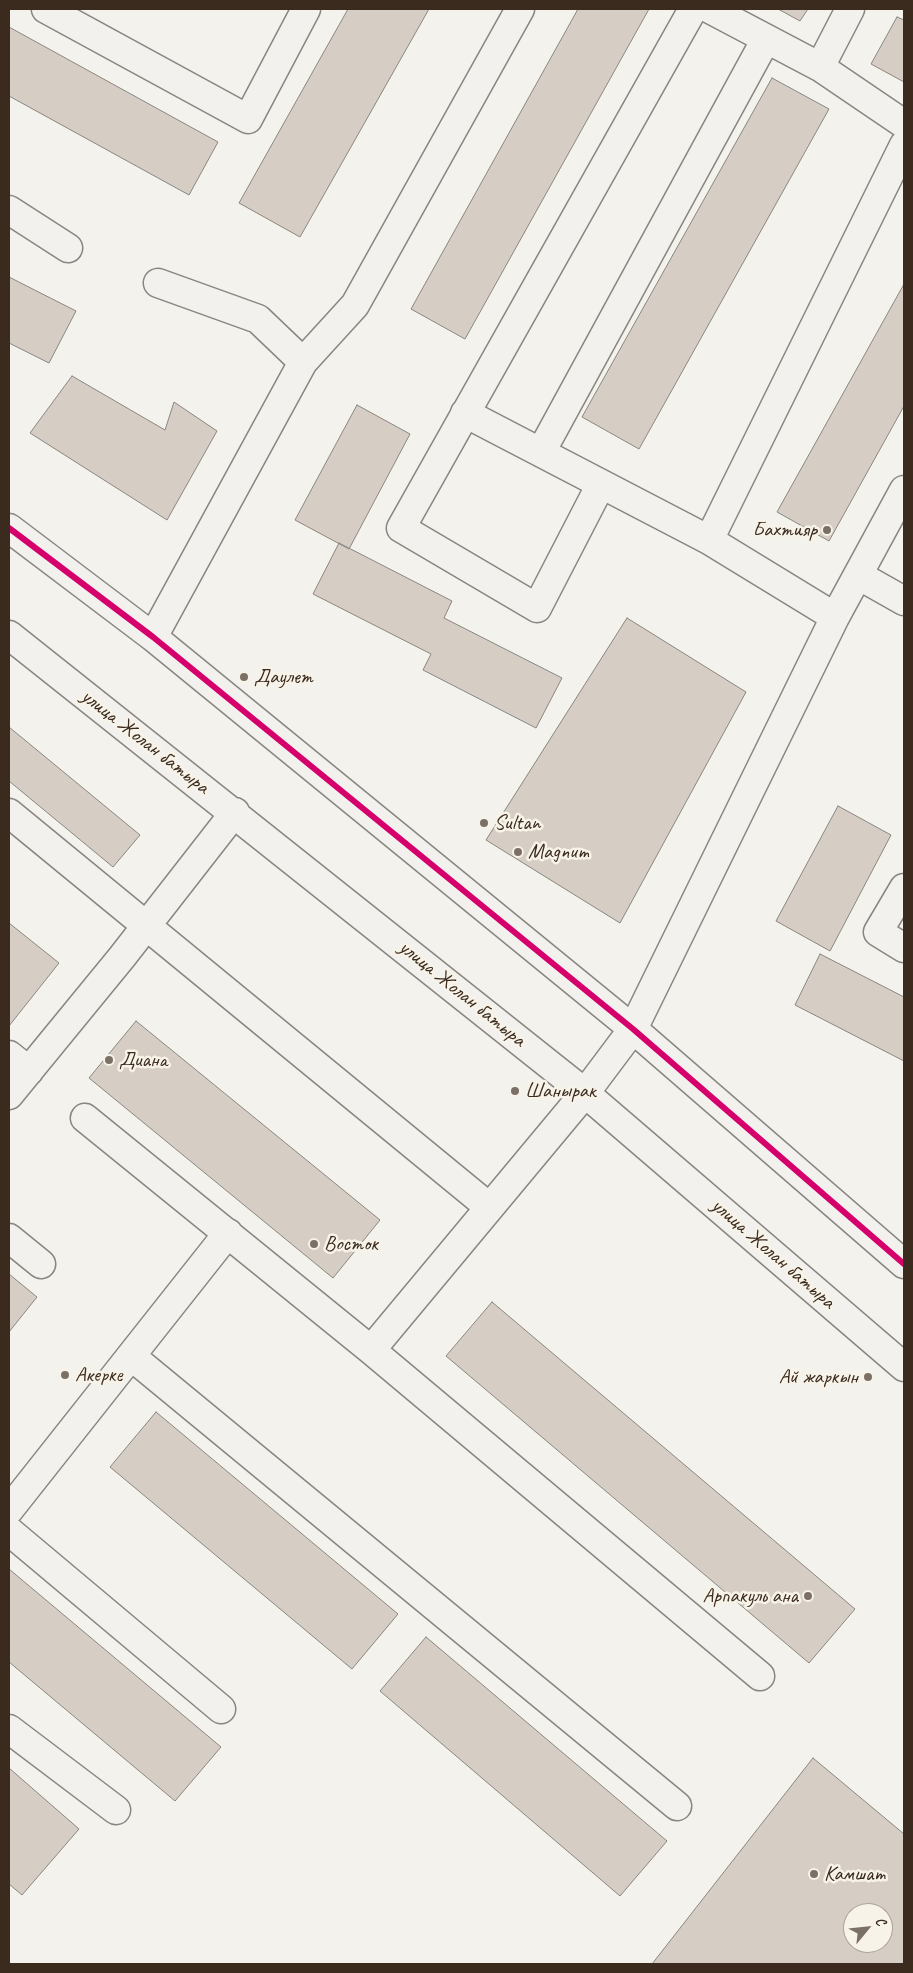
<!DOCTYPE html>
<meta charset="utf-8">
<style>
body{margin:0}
#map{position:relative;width:913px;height:1973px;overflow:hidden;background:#f4f2ec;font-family:Caveat,sans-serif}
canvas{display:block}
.frame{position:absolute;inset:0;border:10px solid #3b2a1e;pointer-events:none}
.north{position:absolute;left:843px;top:1903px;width:50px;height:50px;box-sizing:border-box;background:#f7f3e8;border:1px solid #aca397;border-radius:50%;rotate:62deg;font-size:14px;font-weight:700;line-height:20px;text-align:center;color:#3b2a1e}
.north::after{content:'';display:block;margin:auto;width:18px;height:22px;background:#7c7066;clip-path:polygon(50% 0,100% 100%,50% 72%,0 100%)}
</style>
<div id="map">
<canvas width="913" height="1973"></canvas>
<div class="frame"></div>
<div class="north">С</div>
</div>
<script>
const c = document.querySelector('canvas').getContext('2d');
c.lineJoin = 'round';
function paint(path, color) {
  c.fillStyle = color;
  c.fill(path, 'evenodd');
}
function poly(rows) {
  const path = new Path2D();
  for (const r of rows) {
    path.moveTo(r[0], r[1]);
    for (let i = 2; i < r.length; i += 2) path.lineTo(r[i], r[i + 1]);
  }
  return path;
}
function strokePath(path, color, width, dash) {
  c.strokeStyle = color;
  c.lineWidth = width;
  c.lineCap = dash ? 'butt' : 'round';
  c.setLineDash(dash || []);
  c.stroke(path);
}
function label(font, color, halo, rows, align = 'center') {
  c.font = font + ' Caveat,sans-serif';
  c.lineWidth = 5;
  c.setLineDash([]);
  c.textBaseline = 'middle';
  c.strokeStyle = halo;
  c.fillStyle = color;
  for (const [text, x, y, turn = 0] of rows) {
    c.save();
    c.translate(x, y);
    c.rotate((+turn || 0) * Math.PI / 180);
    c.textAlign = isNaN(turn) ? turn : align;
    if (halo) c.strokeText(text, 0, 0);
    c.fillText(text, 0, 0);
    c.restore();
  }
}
const building = poly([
 [348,9,429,9,300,237,239,203,348,9],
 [578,9,649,9,465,339,411,309,578,9],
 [778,9,808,9,800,21,778,9],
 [897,17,904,20,904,82,871,64,897,17],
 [9,27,218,142,189,195,9,96,9,27],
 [772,78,829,109,639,449,582,417,772,78],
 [9,277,76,311,49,363,9,343,9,277],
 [904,284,904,406,829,541,777,512,904,284],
 [72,376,165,430,174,402,217,431,167,520,30,433,72,376],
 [357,405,410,434,349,549,295,520,357,405],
 [339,543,452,601,444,618,562,678,536,728,423,670,431,654,313,594,339,543],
 [627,618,746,692,620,923,486,840,627,618],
 [9,727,140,835,113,867,9,781,9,727],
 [838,806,891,835,830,951,776,921,838,806],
 [9,923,59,963,9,1026,9,923],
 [820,954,904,997,904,1061,795,1005,820,954],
 [136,1021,380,1220,333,1278,89,1078,136,1021],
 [9,1274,37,1297,9,1332,9,1274],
 [492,1302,855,1609,809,1663,446,1356,492,1302],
 [156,1412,398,1614,352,1669,110,1467,156,1412],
 [9,1569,221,1747,175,1801,9,1662,9,1569],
 [426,1637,667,1841,620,1896,380,1691,426,1637],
 [813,1758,904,1834,904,1964,652,1964,813,1758],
 [853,1913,883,1913,883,1943,853,1943,853,1913],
 [9,1768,79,1829,22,1895,9,1884,9,1768]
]);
paint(building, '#d6cec4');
strokePath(building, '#898580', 1);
const minor = poly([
 [46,9,248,119,306,9],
 [710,9,820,67,904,124],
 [820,67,850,9],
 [9,210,68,248],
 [303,362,355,305,520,9],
 [465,413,709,540,835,617],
 [541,452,766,39],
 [601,484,537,608,401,528,693,9],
 [9,528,153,637,633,1029,904,1264],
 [709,540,904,145],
 [858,575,904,601],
 [9,635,585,1093,904,1367],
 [153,637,303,362,258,319,158,283],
 [9,813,489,1207],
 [904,888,878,932,904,948],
 [9,1055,29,1071],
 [9,1095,122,957,235,812],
 [85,1118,371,1350,760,1676],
 [9,1238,41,1264],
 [371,1350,585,1093,633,1029,835,617,904,490],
 [131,1356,677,1806],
 [9,1510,228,1233],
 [9,1531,221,1709],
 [9,1729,116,1810]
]);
strokePath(minor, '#898580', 31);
strokePath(minor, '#f2f1ed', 28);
strokePath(poly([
 [9,528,153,637,633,1029,904,1264]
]), '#d6006c', 6);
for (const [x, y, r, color] of [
 [827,530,5,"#7c7066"],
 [244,677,5,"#7c7066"],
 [484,823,5,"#7c7066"],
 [518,852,5,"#7c7066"],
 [109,1060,5,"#7c7066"],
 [515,1091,5,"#7c7066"],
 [314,1244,5,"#7c7066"],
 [65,1375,5,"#7c7066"],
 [868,1377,5,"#7c7066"],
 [808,1596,5,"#7c7066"],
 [814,1874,5,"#7c7066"]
]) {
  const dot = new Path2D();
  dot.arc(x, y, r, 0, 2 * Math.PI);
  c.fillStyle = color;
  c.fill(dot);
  strokePath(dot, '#f7f3e8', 2);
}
label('21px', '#3b2a1e', '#f7f3e8', [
 ["Бахтияр",817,530,"right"],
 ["Даулет",254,677],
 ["Sultan",494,823],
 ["Magnum",528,852],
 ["Диана",119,1060],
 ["Шанырак",525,1091],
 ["Восток",324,1244],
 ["Акерке",75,1375],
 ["Ай жаркын",858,1377,"right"],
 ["Арпакуль ана",798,1596,"right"],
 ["Камшат",824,1874]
], 'left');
label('21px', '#3b2a1e', '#f7f3e8', [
 ["улица Жолан батыра",145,742,38],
 ["улица Жолан батыра",462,994,39],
 ["улица Жолан батыра",773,1254,41]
]);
</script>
